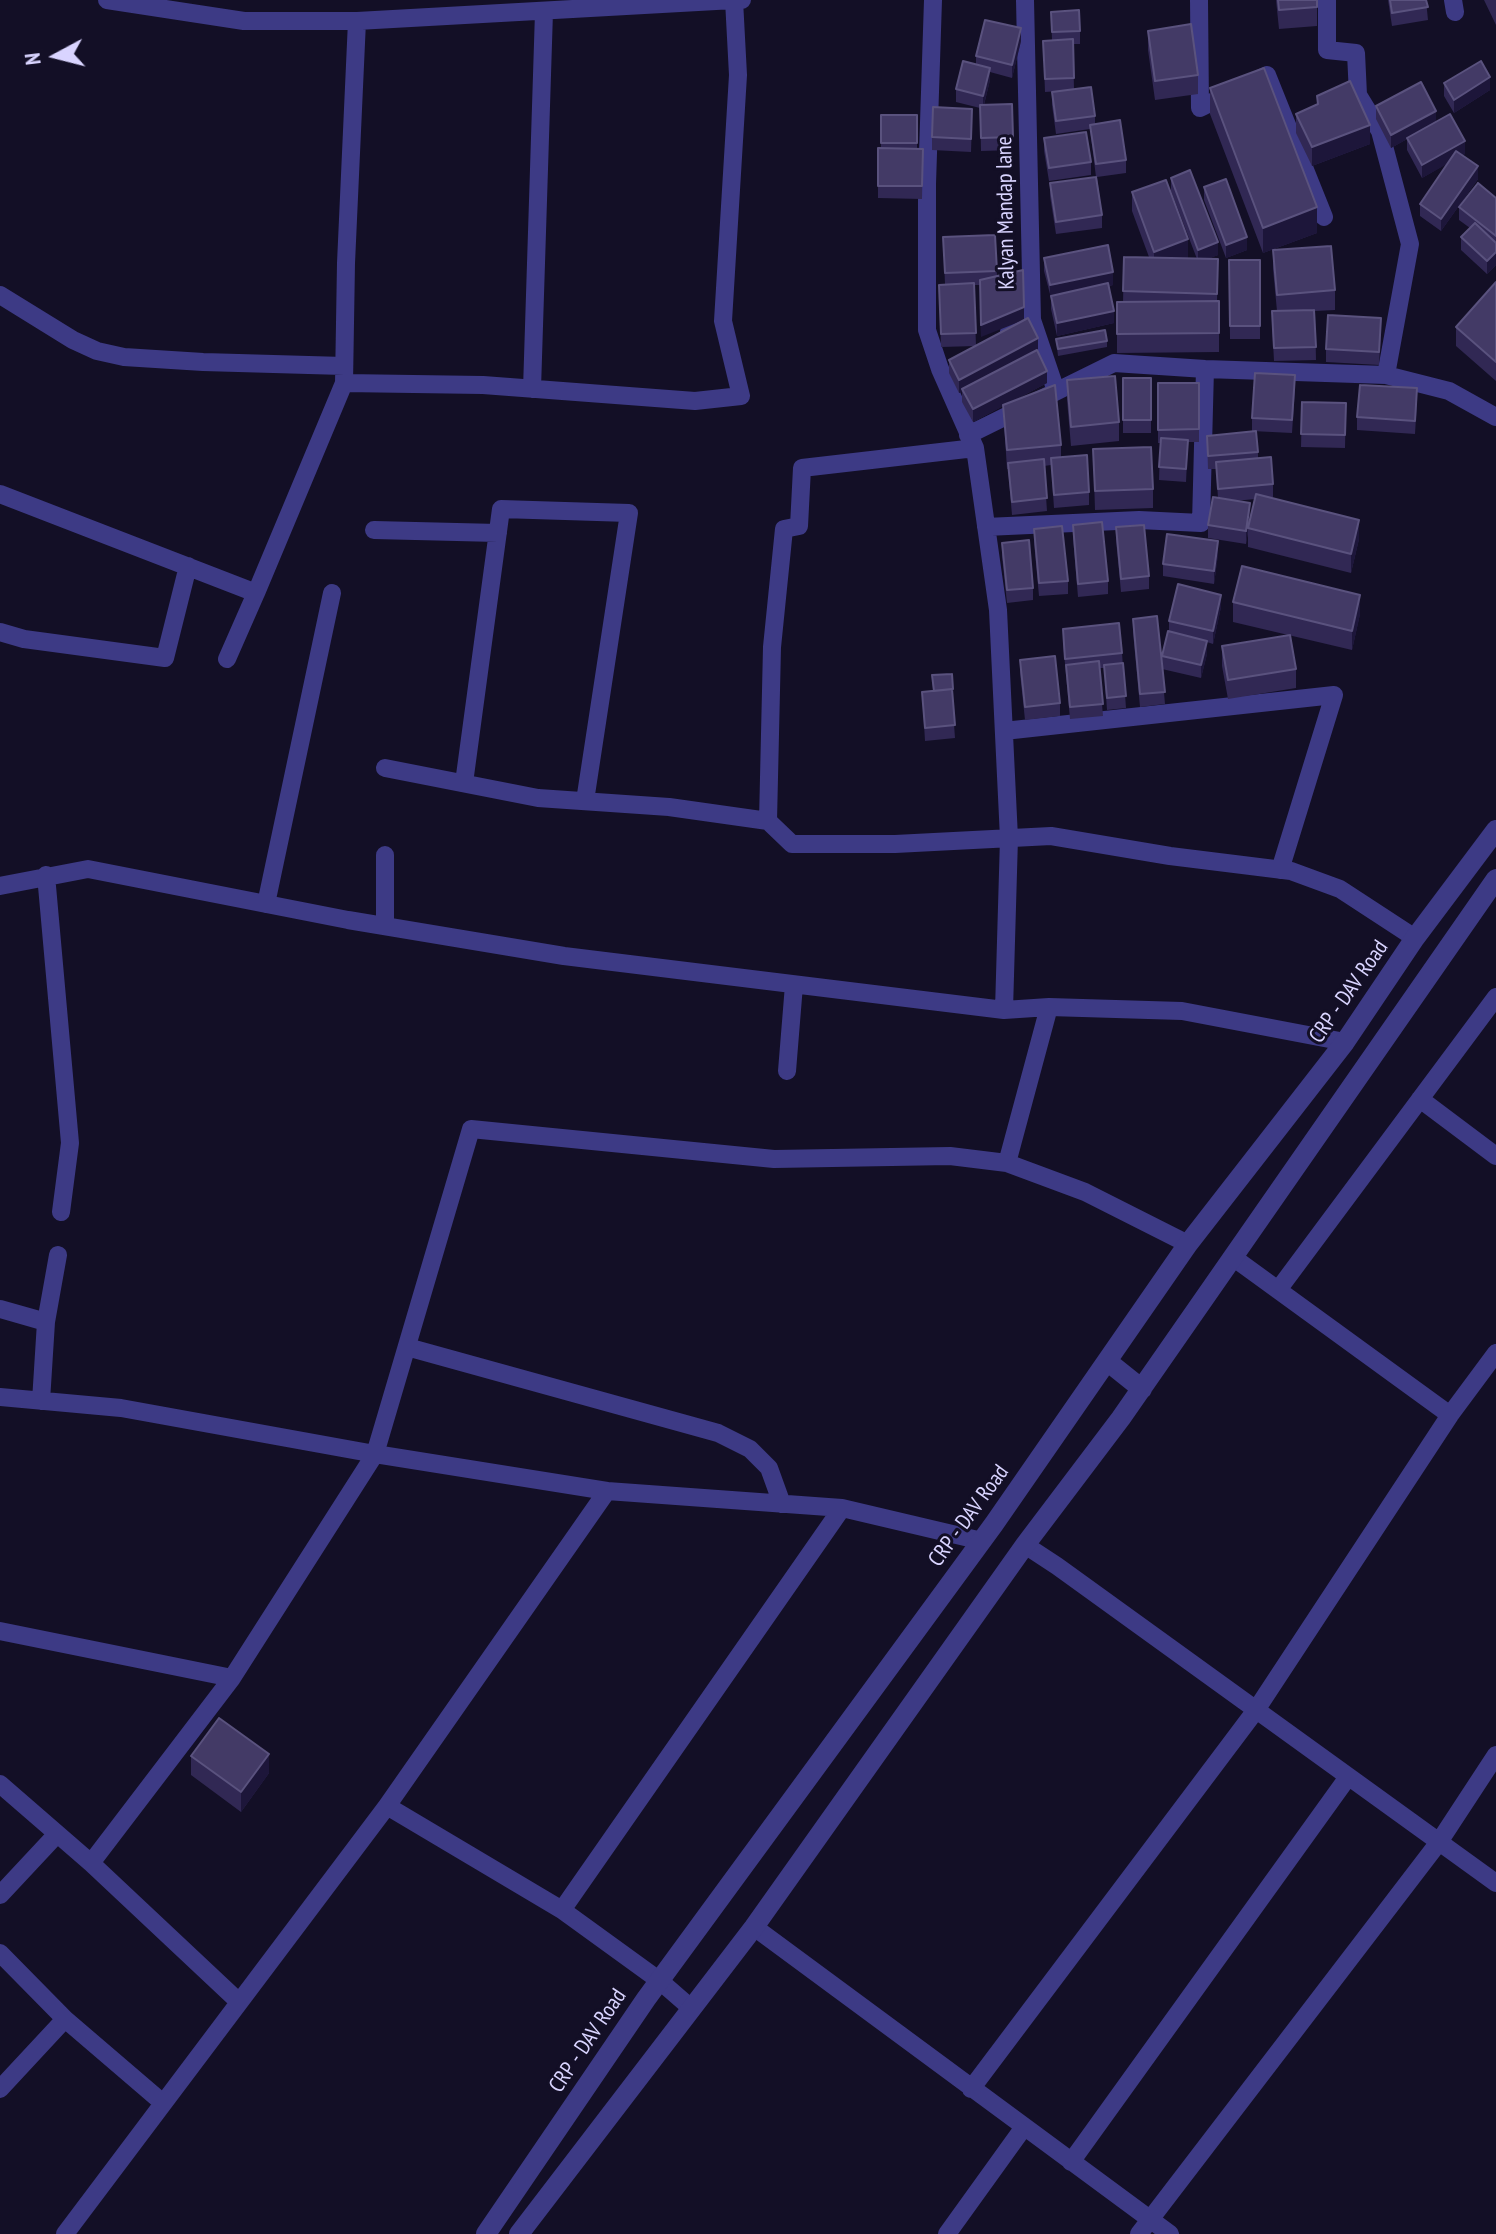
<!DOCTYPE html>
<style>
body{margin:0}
#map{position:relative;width:1496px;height:2234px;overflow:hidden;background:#130f26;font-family:"PT Sans Narrow",sans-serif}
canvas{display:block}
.north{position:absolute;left:16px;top:16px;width:80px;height:80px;-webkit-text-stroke:6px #130f26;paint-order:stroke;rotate:263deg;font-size:22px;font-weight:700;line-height:32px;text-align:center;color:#d9d4ff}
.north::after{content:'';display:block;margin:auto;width:28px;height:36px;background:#d9d4ff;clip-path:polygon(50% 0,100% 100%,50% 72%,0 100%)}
</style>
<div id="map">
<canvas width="1496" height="2234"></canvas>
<div class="north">N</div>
</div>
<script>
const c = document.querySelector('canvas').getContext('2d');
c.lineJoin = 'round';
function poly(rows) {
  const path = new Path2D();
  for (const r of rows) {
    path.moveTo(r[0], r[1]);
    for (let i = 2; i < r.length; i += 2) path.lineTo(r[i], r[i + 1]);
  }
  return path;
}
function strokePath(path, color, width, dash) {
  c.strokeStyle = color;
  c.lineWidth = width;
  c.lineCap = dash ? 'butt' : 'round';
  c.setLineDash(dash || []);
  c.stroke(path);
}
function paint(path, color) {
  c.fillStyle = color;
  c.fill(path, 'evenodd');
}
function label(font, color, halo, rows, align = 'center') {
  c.font = font + ' "PT Sans Narrow",sans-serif';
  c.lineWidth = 6;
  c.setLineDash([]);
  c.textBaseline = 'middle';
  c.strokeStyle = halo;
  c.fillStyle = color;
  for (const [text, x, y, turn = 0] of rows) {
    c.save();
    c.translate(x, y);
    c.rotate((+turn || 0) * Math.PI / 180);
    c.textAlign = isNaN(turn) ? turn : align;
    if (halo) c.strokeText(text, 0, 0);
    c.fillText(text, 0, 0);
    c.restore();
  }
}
strokePath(poly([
 [107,0,244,21,357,21,734,0],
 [933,0,927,184,927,330,940,369,975,448,998,610,1009,838,1004,1010],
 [1199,0,1200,108,1267,75,1324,217],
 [1327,0,1327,50,1356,53,1358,95,1380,131,1410,244,1386,375],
 [1453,0,1455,12],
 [0,295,73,340,97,351,124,357,203,362,344,366],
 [1032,320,1056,391],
 [1009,332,1032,320,1025,0],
 [344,383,483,385,695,401,741,396,723,321,738,75,734,0,742,0],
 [532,389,544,12],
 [968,435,1114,363,1205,369,1386,375,1449,391,1496,417],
 [0,494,256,593,344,383,346,263,357,21],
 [986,527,1139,520,1201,523,1205,369],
 [374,530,498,533],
 [0,632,24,639,165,658,188,566],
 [227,659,256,593],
 [1004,731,1334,695,1280,870],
 [385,768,538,798,669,807,768,821,792,844,895,844,1051,836,1170,856,1291,871,1340,889,1415,938],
 [464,783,501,509,629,513,585,801],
 [768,821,772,647,784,529,799,526,802,468,975,448],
 [46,875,70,1143,61,1212],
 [0,886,88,869,348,920,564,956,1004,1010,1049,1007,1182,1011,1345,1042],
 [266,904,332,593],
 [385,926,385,855],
 [787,1071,794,985],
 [1420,1099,1496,1156],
 [1007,1163,1049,1007],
 [1234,1258,1450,1415],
 [1278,1290,1496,997],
 [0,1309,46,1322],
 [407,1347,718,1433,750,1449,769,1468,782,1504],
 [0,1397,121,1408,375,1454,471,1129,774,1159,950,1156,1007,1163,1085,1192,1188,1244],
 [41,1401,46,1322,58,1255],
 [607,1491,842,1508,982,1541],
 [1025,1545,1057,1566,1496,1883],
 [0,1631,232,1678],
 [0,1784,91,1863,232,1678,375,1454,607,1491,387,1806],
 [91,1863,239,2002],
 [0,1895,57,1834],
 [562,1910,842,1508],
 [754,1927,1170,2234],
 [0,1953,65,2019],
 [0,2089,65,2019,163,2103],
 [971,2089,1256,1710,1450,1415,1496,1353],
 [1071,2162,1348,1777],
 [65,2234,387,1806,562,1910,660,1981,691,2008],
 [947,2234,1024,2127],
 [1139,2234,1439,1842,1496,1755]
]), '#3d3a85', 18);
strokePath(poly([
 [1107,1361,1142,1389],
 [486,2234,646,1999,994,1524,1188,1244,1345,1042,1415,938,1496,830],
 [519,2234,754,1927,1025,1545,1121,1418,1496,879]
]), '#3d3a85', 20);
paint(poly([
 [1276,0,1317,0,1317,26,1279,29],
 [1388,0,1426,0,1428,20,1392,26],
 [1484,0,1496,0,1496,25],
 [1051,12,1080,31,1080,44,1073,44,1074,89,1095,116,1095,124,1126,160,1126,173,1097,177,1102,215,1102,228,1056,234,1050,196,1050,183,1096,177,1090,129,1056,134,1052,105,1052,92,1060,91,1045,92,1043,41,1052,40],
 [1148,31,1198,75,1198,94,1155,100,1148,50],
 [1021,41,1012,78,990,72,990,80,984,105,1012,104,1013,150,981,151,980,108,956,102,956,89,976,64,976,56],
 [1444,83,1490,90,1454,113,1444,96],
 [1210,88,1317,233,1263,253,1210,114],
 [1317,96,1370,144,1312,166,1296,133,1296,114,1317,104],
 [1376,106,1436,121,1465,154,1462,155,1478,179,1441,231,1420,216,1420,204,1448,163,1422,178,1407,150,1407,139,1391,148,1376,119],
 [881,115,917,115,917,149,923,149,922,199,878,198,878,148,881,148],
 [972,122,971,152,932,150,932,137],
 [1044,138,1091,162,1091,175,1049,181,1044,151],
 [1171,178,1218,255,1207,259,1218,259,1217,301,1219,301,1219,352,1117,353,1117,302,1123,302,1124,257,1149,257,1132,211,1132,192,1188,259,1197,259,1171,191],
 [1204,187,1247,250,1226,258,1204,200],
 [1496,198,1496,265,1487,274,1461,250,1461,237,1470,228,1459,220,1459,207],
 [995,235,997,276,981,337,980,285,974,285,976,346,1038,351,1047,383,1011,402,1061,445,1061,457,1089,492,1089,505,1054,508,1051,465,1044,466,1047,511,1012,515,1008,469,1007,469,1003,406,973,422,962,402,962,392,959,393,949,373,949,360,976,346,941,347,939,285,945,284,943,237],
 [1273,250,1335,290,1335,310,1315,311,1316,360,1274,361,1272,324,1277,311,1273,269],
 [1044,258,1113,285,1109,286,1114,323,1057,336,1051,309,1051,298,1044,271],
 [1229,260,1260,260,1260,339,1230,339],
 [1496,282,1496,381,1456,346,1456,327],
 [1381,331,1379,365,1326,362,1326,349],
 [1056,339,1107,341,1107,347,1058,356],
 [1123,378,1151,378,1151,433,1123,433],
 [1067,380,1119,422,1119,441,1071,446,1067,400],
 [1158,383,1199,383,1199,442,1188,442,1186,482,1159,480,1160,443,1158,443],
 [1295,388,1292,433,1252,431,1252,418],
 [1417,401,1415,434,1357,430,1357,417],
 [1302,402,1346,403,1345,448,1301,447],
 [1207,436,1258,452,1258,458,1273,484,1273,497,1270,497,1359,539,1351,573,1248,547,1248,532,1246,544,1208,538,1208,525,1218,498,1216,469,1208,469],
 [1255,499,1250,516,1235,501],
 [1093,449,1153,489,1153,508,1095,510],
 [1073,525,1108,581,1108,594,1078,597,1073,538],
 [1116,527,1149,576,1149,589,1121,592,1116,540],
 [1034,529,1068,581,1068,594,1039,596,1034,542],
 [1002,543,1033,588,1033,600,1007,603,1002,556],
 [1218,554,1214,584,1163,576,1163,564],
 [1233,602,1360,614,1352,650,1233,622],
 [1221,607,1213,644,1207,642,1207,654,1201,678,1162,669,1165,704,1140,707,1133,632,1133,619,1162,656,1169,632,1169,621],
 [1063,629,1122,653,1126,708,1107,710,1104,668,1099,668,1103,716,1070,719,1063,642],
 [1222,646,1296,669,1296,688,1228,699,1222,666],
 [1020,660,1060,703,1060,716,1025,720,1020,673],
 [932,675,953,689,952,696,955,738,925,741,922,692,933,691],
 [191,1756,269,1773,241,1812,191,1775]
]), '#312854');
paint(poly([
 [1021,28,1021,41,1012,78,1012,65],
 [990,68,990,80,983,108,983,96],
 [1490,77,1490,90,1454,113,1454,100],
 [1436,111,1436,123,1391,148,1391,135],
 [1370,125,1370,144,1312,166,1312,147],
 [1465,141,1465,154,1422,178,1422,165],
 [1478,166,1478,179,1441,231,1441,219],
 [1317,207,1317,233,1263,253,1263,228],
 [1247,237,1247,250,1226,258,1226,245],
 [1188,239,1188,259,1154,271,1154,252],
 [1218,242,1218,255,1198,263,1198,250],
 [1496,252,1496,265,1487,274,1487,261],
 [1113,272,1113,285,1050,298,1050,285],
 [1024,307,1024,320,981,337,981,325],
 [1114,311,1114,323,1057,336,1057,323],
 [1038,338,1038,351,963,391,962,389,962,392,959,393,959,380],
 [1047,371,1047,383,973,422,973,409],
 [1250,503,1250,516,1246,544,1246,531],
 [1359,520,1359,539,1351,573,1351,554],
 [1218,541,1218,554,1214,584,1214,571],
 [1221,595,1221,607,1213,644,1213,631],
 [1360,595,1360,614,1352,650,1352,631],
 [1207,641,1207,654,1201,678,1201,665],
 [269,1754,269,1773,241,1812,241,1792]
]), '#1d163a');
const building = poly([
 [1278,0,1317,0,1317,7,1279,10,1278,0],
 [1390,0,1426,0,1428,7,1392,13,1390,0],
 [1079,10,1080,31,1052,32,1051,12,1079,10],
 [985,20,1021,28,1012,65,976,56,985,20],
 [1191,24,1198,75,1155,81,1148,31,1191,24],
 [1073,39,1074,78,1045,79,1043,41,1073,39],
 [963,61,990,68,983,96,956,89,963,61],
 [1481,61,1490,77,1454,100,1444,83,1481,61],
 [1264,68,1317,207,1263,228,1210,88,1264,68],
 [1350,81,1370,125,1312,147,1296,114,1318,104,1317,96,1350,81],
 [1421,82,1436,111,1391,135,1376,106,1421,82],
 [1091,87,1095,116,1056,121,1052,92,1091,87],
 [1012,104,1013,137,981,138,980,105,1012,104],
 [933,107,972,109,971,139,932,137,933,107],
 [1450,114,1465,141,1422,165,1407,138,1450,114],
 [881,115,917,115,917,143,881,143,881,115],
 [1120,120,1126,160,1096,164,1090,125,1120,120],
 [1086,132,1091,162,1049,168,1044,138,1086,132],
 [878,148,923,149,922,186,878,186,878,148],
 [1456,151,1478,166,1441,219,1420,204,1456,151],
 [1190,170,1218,242,1198,250,1171,178,1190,170],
 [1096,177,1102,215,1056,222,1050,183,1096,177],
 [1226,179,1247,237,1226,245,1204,187,1226,179],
 [1166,180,1188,239,1154,252,1132,192,1166,180],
 [1478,183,1496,198,1496,236,1459,207,1478,183],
 [1475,223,1496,243,1496,252,1487,261,1461,237,1475,223],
 [995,235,997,271,945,273,943,237,995,235],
 [1108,245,1113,272,1050,285,1044,258,1108,245],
 [1331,246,1335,290,1277,295,1273,250,1331,246],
 [1124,257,1218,259,1217,294,1123,291,1124,257],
 [1229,260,1260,260,1260,326,1230,326,1229,260],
 [1023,270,1024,307,981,325,980,280,1023,270],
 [1496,282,1496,362,1456,327,1496,282],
 [974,283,976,333,941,334,939,285,974,283],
 [1108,283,1114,311,1057,323,1051,296,1108,283],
 [1219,301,1219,333,1117,334,1117,302,1219,301],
 [1314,310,1316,347,1274,348,1272,311,1314,310],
 [1328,315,1381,318,1379,352,1326,349,1328,315],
 [1028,318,1038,338,959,380,949,360,1028,318],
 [1105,330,1107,341,1058,349,1056,339,1105,330],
 [1037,350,1047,371,973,409,962,389,1037,350],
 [1255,373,1295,375,1292,420,1252,418,1255,373],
 [1115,376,1119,422,1071,427,1067,380,1115,376],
 [1123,378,1151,378,1151,420,1123,420,1123,378],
 [1158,383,1199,383,1199,429,1158,430,1158,383],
 [1055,385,1061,445,1007,450,1003,405,1055,385],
 [1360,385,1417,388,1415,421,1357,417,1360,385],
 [1302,402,1346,403,1345,435,1301,434,1302,402],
 [1256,431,1258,452,1208,456,1207,436,1256,431],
 [1161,438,1188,440,1186,469,1159,467,1161,438],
 [1151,447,1153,489,1095,491,1093,449,1151,447],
 [1087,455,1089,492,1054,495,1051,458,1087,455],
 [1271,457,1273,484,1218,489,1216,462,1271,457],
 [1044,459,1047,498,1012,502,1008,463,1044,459],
 [1256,494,1359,520,1351,554,1248,528,1256,494],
 [1213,497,1250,503,1246,531,1208,525,1213,497],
 [1102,522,1108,581,1078,584,1073,525,1102,522],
 [1144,525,1149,576,1121,579,1116,527,1144,525],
 [1062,526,1068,581,1039,583,1034,529,1062,526],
 [1167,534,1218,541,1214,571,1163,564,1167,534],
 [1029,540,1033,588,1007,590,1002,543,1029,540],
 [1242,566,1360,595,1352,631,1233,602,1242,566],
 [1178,584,1221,595,1213,631,1169,621,1178,584],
 [1157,616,1165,692,1140,694,1133,619,1157,616],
 [1119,623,1122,653,1065,659,1063,629,1119,623],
 [1168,631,1207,641,1201,665,1162,656,1168,631],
 [1290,635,1296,669,1228,680,1222,646,1290,635],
 [1055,656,1060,703,1025,707,1020,660,1055,656],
 [1099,661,1103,704,1070,707,1066,665,1099,661],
 [1123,663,1126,696,1107,698,1104,665,1123,663],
 [952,674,953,689,934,691,932,675,952,674],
 [952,689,955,725,925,728,922,692,952,689],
 [219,1718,269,1754,241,1792,191,1756,219,1718]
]);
paint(building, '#433a66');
strokePath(building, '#5a527e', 2);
label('22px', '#d9d4ff', '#130f26', [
 ["Kalyan Mandap lane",1006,213,-91],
 ["CRP - DAV Road",1349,992,-55],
 ["CRP - DAV Road",969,1516,-54],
 ["CRP - DAV Road",588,2041,-56]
]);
</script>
